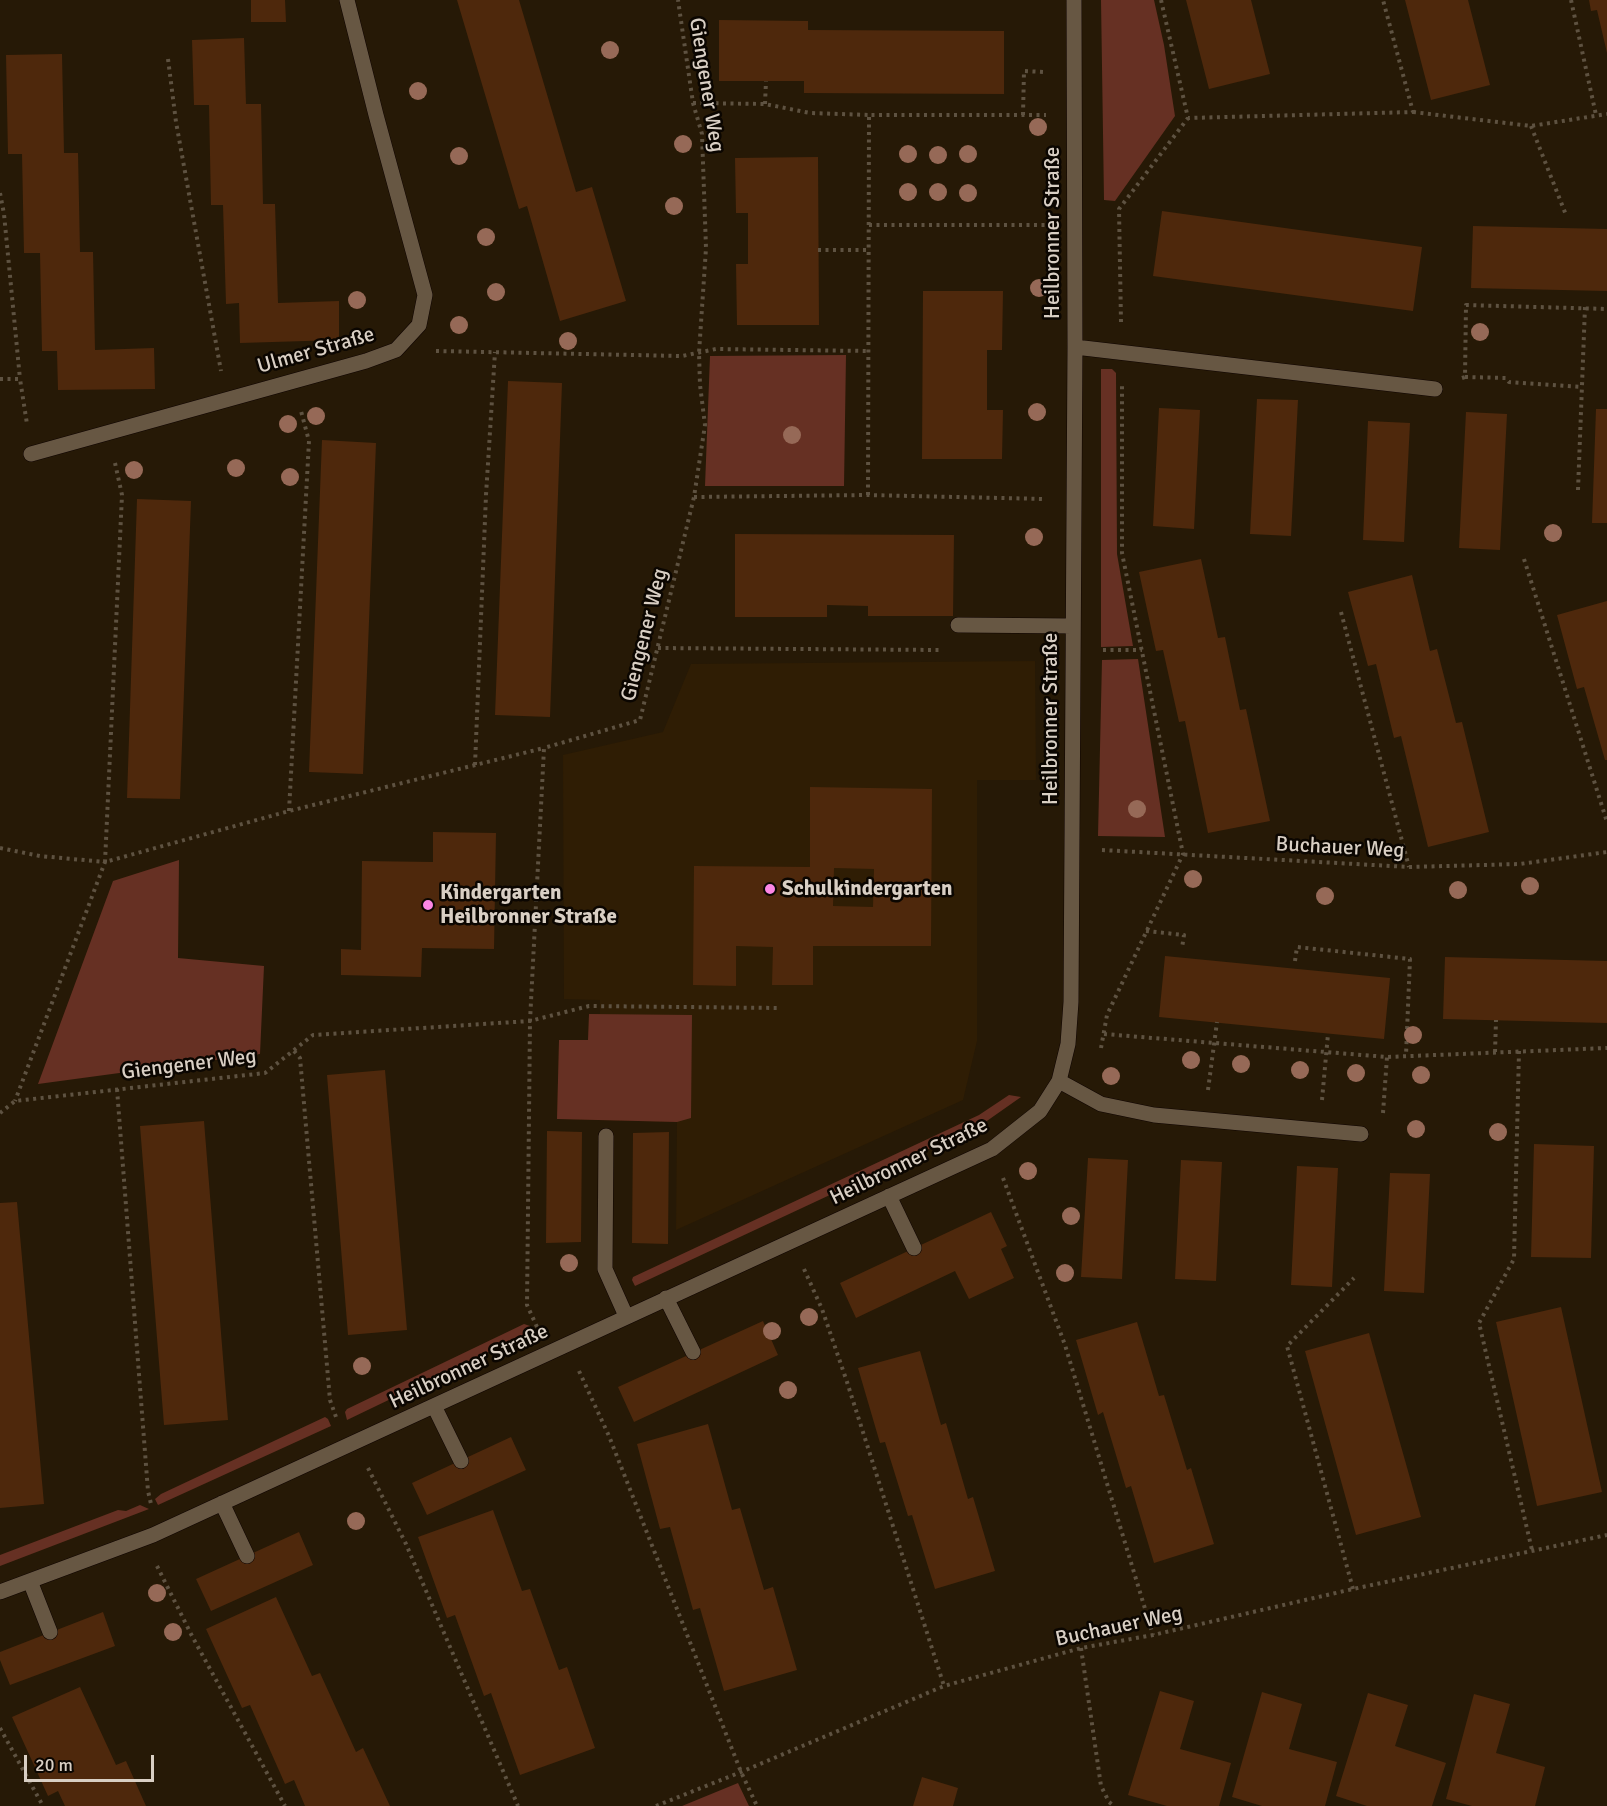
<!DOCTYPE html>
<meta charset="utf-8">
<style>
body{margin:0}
#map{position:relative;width:1607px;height:1806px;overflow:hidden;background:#261906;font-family:Signika,sans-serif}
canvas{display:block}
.scale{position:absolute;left:24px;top:1755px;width:130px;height:27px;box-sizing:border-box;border:3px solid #d9cfc4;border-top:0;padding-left:8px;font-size:18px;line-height:21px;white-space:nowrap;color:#d9cfc4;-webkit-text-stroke:4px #0b0601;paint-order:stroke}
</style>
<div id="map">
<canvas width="1607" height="1806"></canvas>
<div class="scale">20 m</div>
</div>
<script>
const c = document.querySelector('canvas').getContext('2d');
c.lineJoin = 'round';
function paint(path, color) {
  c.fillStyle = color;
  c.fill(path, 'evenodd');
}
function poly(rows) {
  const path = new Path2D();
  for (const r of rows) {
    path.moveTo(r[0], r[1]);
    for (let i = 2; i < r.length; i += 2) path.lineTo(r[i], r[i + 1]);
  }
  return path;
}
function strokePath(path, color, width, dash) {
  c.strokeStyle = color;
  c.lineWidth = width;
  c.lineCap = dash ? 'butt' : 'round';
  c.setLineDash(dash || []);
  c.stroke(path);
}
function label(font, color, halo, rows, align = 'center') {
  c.font = font + ' Signika,sans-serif';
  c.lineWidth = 5;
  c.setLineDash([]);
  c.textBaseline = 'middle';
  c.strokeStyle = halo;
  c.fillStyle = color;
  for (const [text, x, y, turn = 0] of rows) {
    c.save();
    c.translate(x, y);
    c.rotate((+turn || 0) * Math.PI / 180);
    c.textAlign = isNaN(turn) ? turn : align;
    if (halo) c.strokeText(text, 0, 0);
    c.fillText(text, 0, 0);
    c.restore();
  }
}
paint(poly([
 [1035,661,1036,780,977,780,977,1041,963,1100,676,1230,677,1122,557,1119,559,1040,588,1040,589,1014,600,1014,600,1000,564,999,563,755,663,732,691,664]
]), '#2f1d04');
paint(poly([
 [1101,0,1154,0,1164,45,1175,116,1115,201,1104,200],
 [846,355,844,486,705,486,710,356],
 [1101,369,1112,369,1116,373,1117,554,1133,646,1101,647],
 [1138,659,1165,837,1098,836,1102,660],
 [179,860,178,958,264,966,260,1054,38,1084,113,881],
 [589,1014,692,1015,691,1118,677,1122,557,1119,559,1040,588,1040],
 [1009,1095,1021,1097,984,1123,635,1286,632,1280,633,1277,979,1115],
 [524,1324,530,1326,532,1331,347,1420,345,1412,347,1409],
 [325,1417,328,1419,331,1426,158,1505,155,1499,161,1494],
 [140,1505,149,1509,0,1566,0,1555,118,1510,126,1511],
 [738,1783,749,1806,682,1806]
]), '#663023');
paint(poly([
 [251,0,285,0,286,22,251,22],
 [457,0,519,0,576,192,592,187,626,301,560,321,527,206,519,209],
 [1186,0,1251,0,1270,74,1209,89],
 [1405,0,1468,0,1490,85,1431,100],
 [1589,0,1607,0,1607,53,1597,10,1591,11],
 [719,20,808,21,808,30,1004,31,1004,94,804,93,804,81,719,81],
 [244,38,246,104,261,104,263,204,275,204,278,303,339,301,339,340,240,343,239,303,226,304,223,205,211,205,209,105,194,105,192,40],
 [62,54,64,153,78,153,80,252,93,252,95,350,154,348,155,389,58,390,57,351,42,351,40,253,24,253,22,154,8,154,6,55],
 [818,157,819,325,737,325,736,264,748,264,748,213,736,213,735,158],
 [1162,211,1422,247,1413,311,1153,276],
 [1473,226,1607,229,1607,291,1471,288],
 [923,291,1003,291,1002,350,987,350,987,410,1003,410,1002,459,922,459],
 [508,381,562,383,550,717,495,715],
 [1257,399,1298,400,1291,536,1250,534],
 [1159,408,1200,410,1194,529,1153,526],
 [1596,409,1607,409,1607,523,1592,523],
 [1466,412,1507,414,1500,550,1459,548],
 [1368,421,1410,423,1404,542,1363,540],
 [322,440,376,443,363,774,309,772],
 [137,499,191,501,180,799,127,798],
 [735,534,954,535,953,616,868,616,868,606,827,605,827,617,735,617],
 [1201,559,1218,638,1225,637,1240,710,1246,709,1270,821,1208,833,1185,721,1179,722,1163,650,1156,651,1139,572],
 [1412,575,1430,651,1437,649,1456,723,1462,722,1489,832,1428,847,1401,736,1394,738,1376,664,1368,666,1348,592],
 [1607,601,1607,760,1605,760,1584,687,1577,689,1557,615],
 [810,787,932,789,931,946,813,946,813,985,772,985,773,947,736,946,736,986,693,985,694,866,810,867],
 [834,868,874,869,873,907,833,906],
 [433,832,496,833,494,949,422,948,421,977,341,975,341,949,361,950,362,861,433,862],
 [1165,956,1390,978,1384,1039,1159,1017],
 [1445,957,1607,961,1607,1023,1443,1019],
 [385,1070,407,1330,348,1335,327,1075],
 [204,1121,228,1420,164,1425,140,1126],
 [547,1131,582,1132,581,1242,546,1243],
 [669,1132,668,1244,632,1243,633,1133],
 [1534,1144,1594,1146,1591,1258,1531,1257],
 [1088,1158,1128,1160,1122,1279,1081,1277],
 [1181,1160,1222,1162,1216,1281,1175,1279],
 [1297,1166,1338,1168,1332,1287,1291,1285],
 [1390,1173,1430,1174,1424,1293,1384,1291],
 [17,1202,44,1504,0,1508,0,1203],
 [991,1212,1007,1246,1001,1249,1014,1278,969,1299,955,1271,856,1318,840,1283],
 [1561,1307,1602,1492,1537,1506,1496,1322],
 [763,1321,778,1355,634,1422,618,1387],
 [1137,1322,1159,1396,1164,1395,1187,1470,1191,1468,1214,1544,1154,1563,1131,1486,1126,1488,1103,1412,1098,1415,1076,1340],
 [1369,1333,1421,1517,1356,1535,1305,1351],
 [920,1351,941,1425,946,1423,968,1499,973,1497,995,1571,935,1589,912,1515,908,1516,885,1442,880,1443,858,1368],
 [708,1424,732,1510,740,1508,764,1590,773,1587,797,1670,724,1691,700,1608,693,1610,670,1527,660,1529,637,1444],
 [511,1437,526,1470,427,1515,412,1483],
 [493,1510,522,1591,530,1589,559,1670,567,1667,595,1748,520,1775,491,1693,484,1696,455,1615,447,1618,418,1537],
 [299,1532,313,1565,211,1611,196,1579],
 [276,1597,312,1676,320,1673,356,1752,363,1748,390,1806,305,1806,294,1780,285,1784,250,1705,242,1708,206,1629],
 [103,1612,115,1646,10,1685,0,1660,0,1652],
 [80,1687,116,1765,126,1761,146,1806,65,1806,58,1791,48,1796,12,1717],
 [1160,1691,1194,1701,1180,1749,1231,1763,1219,1806,1167,1806,1128,1795],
 [1262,1692,1302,1704,1289,1749,1337,1762,1325,1806,1262,1806,1232,1797],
 [1368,1693,1408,1705,1395,1746,1446,1763,1432,1806,1367,1806,1336,1796],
 [1474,1694,1510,1704,1496,1753,1545,1767,1535,1806,1472,1806,1446,1799],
 [922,1777,958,1788,953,1806,913,1806]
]), '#4e280c');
const minor = poly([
 [1075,347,1435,389],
 [31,454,366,361,396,350,419,325,425,295,376,115,347,0],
 [958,625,1073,626],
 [1059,1081,1101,1104,1154,1115,1361,1134],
 [606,1136,605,1269,626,1316],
 [889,1196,914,1248],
 [666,1298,693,1352],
 [434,1406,461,1461],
 [222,1503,247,1556],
 [30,1581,50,1632],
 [0,1592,153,1535,992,1149,1040,1111,1059,1081,1068,1044,1071,1002,1075,347,1074,0]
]);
strokePath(minor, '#0f0400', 16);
strokePath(poly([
 [1161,0,1188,118,1413,112,1383,0],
 [1571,0,1596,115],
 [168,59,176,122,221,371],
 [693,103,765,104,810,113,869,115],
 [765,104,766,81],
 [1413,112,1531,126,1607,114],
 [1023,115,1024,71,1043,72],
 [1531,126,1566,215],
 [0,193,4,214,20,379],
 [869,225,1045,225],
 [818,250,868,250],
 [1121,322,1119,209,1188,118],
 [436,351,682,356,716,349,868,351],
 [1465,377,1506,378,1509,382,1582,387],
 [1462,378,1465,377,1466,305,1607,309],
 [0,379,20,379,27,424],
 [115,463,122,495,105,862,289,811,544,748],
 [1578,490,1585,307],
 [868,495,869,115,1046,115],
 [694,497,868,495,1044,499],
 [1524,559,1607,822],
 [1341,612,1409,867],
 [658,648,939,650],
 [1103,650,1142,650],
 [475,765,486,495,495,352],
 [289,811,309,441,301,411],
 [0,848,40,856,105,862,15,1101],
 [1102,850,1409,867,1520,864,1607,852],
 [1146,931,1184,935,1182,948],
 [1295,961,1297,947,1410,959,1406,1055],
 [1104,1034,1387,1057,1607,1048],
 [1101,1048,1107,1015,1183,854,1122,553,1122,383],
 [294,1051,300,1058,330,1400,336,1417],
 [1519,1051,1514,1259,1479,1323,1532,1550],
 [1495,1052,1496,1020],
 [117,1089,148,1491,151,1504],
 [1208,1090,1217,1022],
 [1322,1100,1328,1034],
 [0,1113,15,1101,265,1073,313,1035,530,1021,589,1006,778,1008],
 [1383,1113,1387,1057],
 [1003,1178,1065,1345,1153,1635],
 [804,1269,822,1309,847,1382,944,1686],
 [537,1327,527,1305,530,1021,544,748,640,720,694,497,705,425,700,385,699,353,706,248,702,134,693,103,678,0],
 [579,1371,609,1436,741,1772,757,1806],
 [368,1468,406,1544,518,1806],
 [157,1566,192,1636,285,1806],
 [1353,1589,1287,1346,1354,1278],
 [1081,1648,1101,1786,1109,1802,1114,1806],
 [0,1728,43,1806],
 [656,1806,741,1772,944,1686,1081,1648,1153,1635,1353,1589,1607,1535]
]), '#5e5241', 4, [3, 4.5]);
strokePath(minor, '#675743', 15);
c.fillStyle = '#966957';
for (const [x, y] of [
 [610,50],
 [418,91],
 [1038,127],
 [683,144],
 [908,154],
 [968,154],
 [938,155],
 [459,156],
 [908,192],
 [938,192],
 [968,193],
 [674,206],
 [486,237],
 [1039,288],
 [496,292],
 [357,300],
 [459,325],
 [1480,332],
 [568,341],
 [1037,412],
 [316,416],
 [288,424],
 [792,435],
 [236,468],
 [134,470],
 [290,477],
 [1553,533],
 [1034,537],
 [1137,809],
 [1193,879],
 [1530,886],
 [1458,890],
 [1325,896],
 [1413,1035],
 [1191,1060],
 [1241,1064],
 [1300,1070],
 [1356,1073],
 [1421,1075],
 [1111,1076],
 [1416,1129],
 [1498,1132],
 [1028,1171],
 [1071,1216],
 [569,1263],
 [1065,1273],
 [809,1317],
 [772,1331],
 [362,1366],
 [788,1390],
 [356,1521],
 [157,1593],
 [173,1632]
]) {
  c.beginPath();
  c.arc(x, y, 9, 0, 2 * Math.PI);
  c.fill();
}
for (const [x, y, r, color] of [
 [770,889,6,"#fc86e4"],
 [428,905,6,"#fc86e4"]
]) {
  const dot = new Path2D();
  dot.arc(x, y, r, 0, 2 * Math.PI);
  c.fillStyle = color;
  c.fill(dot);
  strokePath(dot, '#0b0601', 2);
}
label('21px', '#d9cfc4', '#0b0601', [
 ["Giengener Weg",706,85,81],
 ["Heilbronner Straße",1053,233,-90],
 ["Ulmer Straße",316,351,-16],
 ["Giengener Weg",645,635,-76],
 ["Heilbronner Straße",1051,719,-90],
 ["Buchauer Weg",1340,848,3],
 ["Giengener Weg",189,1065,-7],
 ["Heilbronner Straße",909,1162,-26],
 ["Heilbronner Straße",469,1367,-25],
 ["Buchauer Weg",1119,1627,-12]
]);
label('bold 21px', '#d9cfc4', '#0b0601', [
 ["Schulkindergarten",782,889],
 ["Kindergarten",440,893],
 ["Heilbronner Straße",440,917]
], 'left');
</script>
